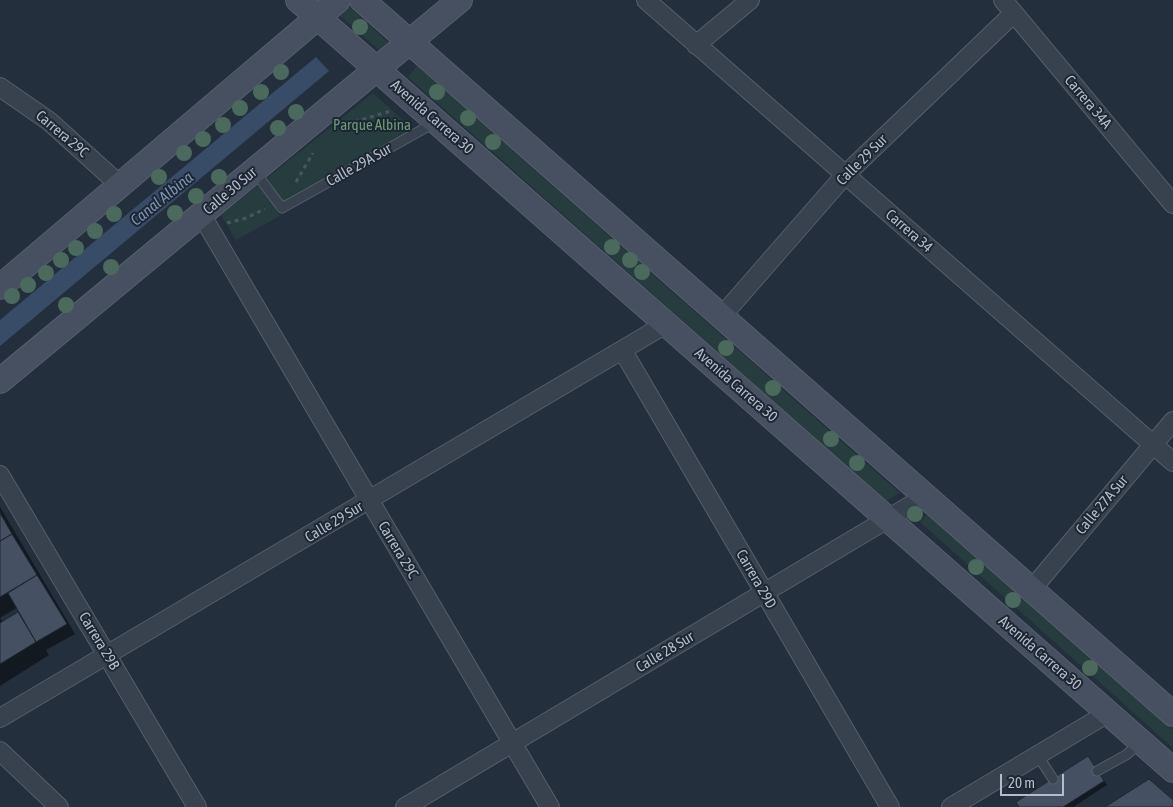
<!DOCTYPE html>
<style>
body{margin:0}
#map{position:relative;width:1173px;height:807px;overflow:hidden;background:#242f3e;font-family:"Asap Condensed",sans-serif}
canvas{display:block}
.scale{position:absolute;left:1000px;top:774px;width:64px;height:22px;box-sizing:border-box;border:2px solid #b4bcc9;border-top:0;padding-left:6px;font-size:15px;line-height:18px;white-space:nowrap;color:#b4bcc9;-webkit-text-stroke:4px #1d2633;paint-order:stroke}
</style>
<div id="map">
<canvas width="1173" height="807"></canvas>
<div class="scale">20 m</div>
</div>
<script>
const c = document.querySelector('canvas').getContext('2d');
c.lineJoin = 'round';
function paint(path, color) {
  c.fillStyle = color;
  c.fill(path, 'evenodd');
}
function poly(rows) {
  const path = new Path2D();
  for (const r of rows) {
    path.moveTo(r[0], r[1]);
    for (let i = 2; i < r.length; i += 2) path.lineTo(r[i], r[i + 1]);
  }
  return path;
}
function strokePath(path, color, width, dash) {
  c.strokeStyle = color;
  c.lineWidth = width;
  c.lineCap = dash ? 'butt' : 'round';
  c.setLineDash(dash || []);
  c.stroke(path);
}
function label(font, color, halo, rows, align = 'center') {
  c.font = font + ' "Asap Condensed",sans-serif';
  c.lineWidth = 4;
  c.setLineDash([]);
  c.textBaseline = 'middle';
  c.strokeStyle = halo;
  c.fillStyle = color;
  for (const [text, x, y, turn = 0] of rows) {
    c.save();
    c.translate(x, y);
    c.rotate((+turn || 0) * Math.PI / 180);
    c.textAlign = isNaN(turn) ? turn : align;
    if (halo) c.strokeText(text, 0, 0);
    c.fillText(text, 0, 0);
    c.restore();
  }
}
paint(poly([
 [347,5,388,42,380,51,337,13],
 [417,66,900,493,886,501,408,77],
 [373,93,414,130,275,208,280,216,236,240,221,215],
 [928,513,1173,730,1173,748,920,522]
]), '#263c3f');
paint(poly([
 [316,57,329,71,0,346,0,320]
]), '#394c67');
paint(poly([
 [0,507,75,634,46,650,49,655,0,686,0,618,3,622,18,613,24,619,18,607,0,618],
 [1088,757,1107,785,1073,807,1021,807]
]), '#0007');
const building = poly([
 [0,513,12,534,0,541,0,513],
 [12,534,37,575,0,597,0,541,12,534],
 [37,575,67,624,36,642,8,593,37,575],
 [18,612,36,642,0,664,0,623,18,612],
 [1088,756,1104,781,1063,807,1019,807,1016,802,1088,756],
 [1149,779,1173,800,1173,807,1105,807,1149,779]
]);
paint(building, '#455162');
strokePath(building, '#1f2835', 1);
const lane = poly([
 [255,172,282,208,434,123],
 [1038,756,1053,779],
 [1097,771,1126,755,1141,742]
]);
const street = poly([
 [646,0,1173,462],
 [1003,0,1173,204],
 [696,45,750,0],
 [0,87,49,121,121,186],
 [201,214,550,807],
 [721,317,845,175,1014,13],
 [623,351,890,807],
 [0,475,197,807],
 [1032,589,1173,421],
 [0,718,666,324],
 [0,751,59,807],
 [405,807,926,496],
 [951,807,1108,713]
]);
const secondary = poly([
 [298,0,1173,770],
 [362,0,1173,714],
 [0,287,338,0],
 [0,381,460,0]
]);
strokePath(lane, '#565f6c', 11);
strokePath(street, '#565f6c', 20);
strokePath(secondary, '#565f6c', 26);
strokePath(poly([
 [347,124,391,111],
 [296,182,313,153],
 [227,223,246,218,265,209]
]), '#44595c', 3, [4, 4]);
strokePath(lane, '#38414e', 9);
strokePath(street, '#38414e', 18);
strokePath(secondary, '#465061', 24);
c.fillStyle = '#4b6a5d';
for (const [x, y] of [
 [360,27],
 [281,72],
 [261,92],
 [437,92],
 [240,108],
 [296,112],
 [468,118],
 [223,125],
 [278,128],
 [203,139],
 [493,142],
 [184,153],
 [159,177],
 [219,177],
 [196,196],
 [175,213],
 [114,214],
 [95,231],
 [612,247],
 [76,248],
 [61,260],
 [630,260],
 [111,267],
 [642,272],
 [46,273],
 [28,285],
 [12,296],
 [66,305],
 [726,348],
 [773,388],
 [831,439],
 [857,463],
 [915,514],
 [976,567],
 [1013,600],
 [1090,668]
]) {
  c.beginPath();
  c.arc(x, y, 8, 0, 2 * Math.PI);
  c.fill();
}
label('15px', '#b4bcc9', '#1d2633', [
 ["Carrera 34A",1088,102,50],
 ["Avenida Carrera 30",432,117,41],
 ["Carrera 29C",62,134,40],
 ["Calle 29 Sur",862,160,-45],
 ["Calle 29A Sur",359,165,-29],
 ["Calle 30 Sur",230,191,-40],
 ["Carrera 34",909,231,41],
 ["Avenida Carrera 30",736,385,41],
 ["Calle 27A Sur",1102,505,-50],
 ["Calle 29 Sur",334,522,-31],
 ["Carrera 29C",398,550,59],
 ["Carrera 29D",756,579,60],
 ["Carrera 29B",99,641,59],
 ["Calle 28 Sur",665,652,-31],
 ["Avenida Carrera 30",1040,653,41]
]);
label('15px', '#6b9a76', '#1d2633', [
 ["Parque Albina",372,125]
]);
label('italic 16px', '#7c92b1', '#1d2633', [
 ["Canal Albina",162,199,-39]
]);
</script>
